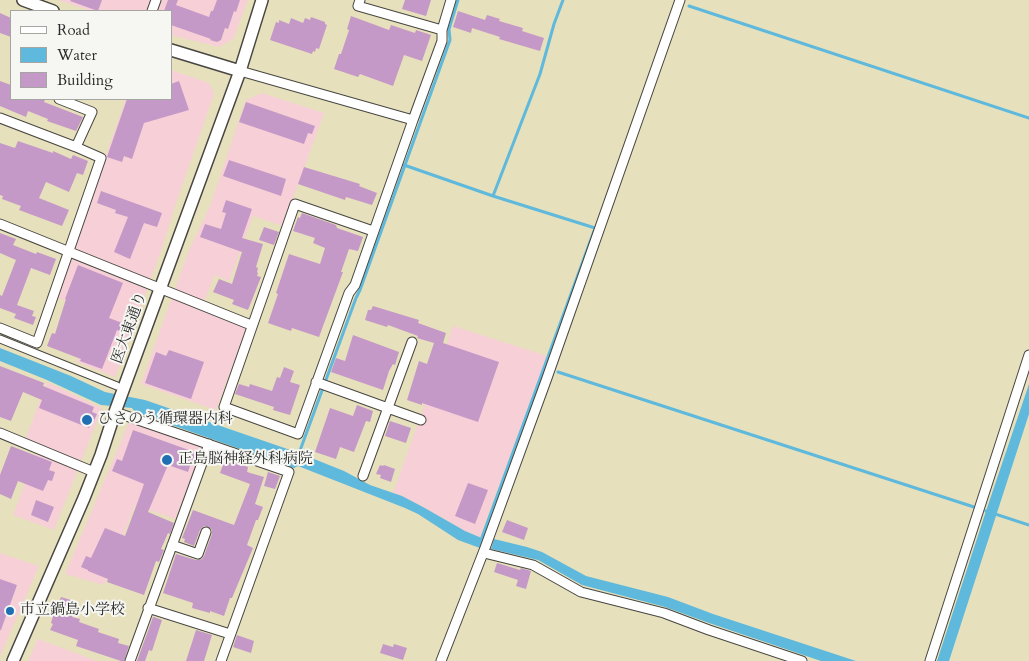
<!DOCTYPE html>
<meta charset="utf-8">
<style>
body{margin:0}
#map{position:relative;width:1029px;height:661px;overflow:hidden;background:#e7e0bc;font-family:Cardo,serif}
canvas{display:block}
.legend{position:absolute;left:10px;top:10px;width:162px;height:90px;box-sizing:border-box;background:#f6f6f2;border:1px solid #a5a5a2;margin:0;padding:6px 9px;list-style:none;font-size:15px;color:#2b2b2b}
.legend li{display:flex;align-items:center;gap:10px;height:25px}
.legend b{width:25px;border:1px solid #a5a5a2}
</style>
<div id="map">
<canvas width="1029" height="661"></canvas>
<ul class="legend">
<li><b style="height:6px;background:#fff"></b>Road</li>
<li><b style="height:14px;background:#5eb9dc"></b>Water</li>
<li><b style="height:14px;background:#c599c7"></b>Building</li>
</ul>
</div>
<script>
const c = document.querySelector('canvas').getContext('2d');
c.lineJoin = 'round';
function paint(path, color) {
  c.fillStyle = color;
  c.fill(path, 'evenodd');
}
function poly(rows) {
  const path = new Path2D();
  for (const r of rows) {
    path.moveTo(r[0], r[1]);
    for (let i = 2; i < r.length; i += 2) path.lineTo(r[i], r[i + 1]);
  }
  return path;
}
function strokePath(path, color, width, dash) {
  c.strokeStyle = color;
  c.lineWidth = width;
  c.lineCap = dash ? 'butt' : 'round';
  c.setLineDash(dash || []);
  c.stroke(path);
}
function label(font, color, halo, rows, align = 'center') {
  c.font = font + ' Cardo,"Noto Serif JP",serif';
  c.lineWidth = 4;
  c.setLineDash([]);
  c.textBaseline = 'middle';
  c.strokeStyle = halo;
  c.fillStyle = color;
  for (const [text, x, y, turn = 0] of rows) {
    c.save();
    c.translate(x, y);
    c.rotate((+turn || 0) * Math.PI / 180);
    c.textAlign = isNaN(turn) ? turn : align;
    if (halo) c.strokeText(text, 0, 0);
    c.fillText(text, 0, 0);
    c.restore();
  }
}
paint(poly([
 [58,0,248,0,233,39,219,47,171,35,171,11,91,11],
 [171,70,209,83,214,94,176,203,161,251,115,377,77,362,93,323,81,307,56,297,126,99,171,99],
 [262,93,324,113,283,226,253,216,229,281,215,275,201,309,247,327,216,410,141,384,189,250,210,206,246,100],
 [453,326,547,356,480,537,465,531,423,507,393,493],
 [47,382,102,408,54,530,13,515,39,446,25,440],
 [133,413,208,439,175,519,135,505,104,585,65,574],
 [0,553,39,566,0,656],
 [38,639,97,661,28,661]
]), '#f6cfd7');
paint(poly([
 [0,348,71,376,105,392,145,400,299,453,344,471,370,485,402,496,423,507,465,531,484,539,480,548,458,540,418,514,405,508,298,466,294,468,135,412,132,408,101,405,47,380,0,361],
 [1029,384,1029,414,949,661,937,661,986,511],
 [494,539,527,547,542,552,586,576,668,597,713,614,856,661,821,661,709,623,665,607,582,585,538,560,491,549]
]), '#5eb9dc');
strokePath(poly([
 [689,6,1029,118],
 [404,165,493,196,595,228],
 [493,196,540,74,554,24,563,0],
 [558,372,974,507],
 [298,456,356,298,360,290,450,40,449,29,458,0],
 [986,511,1029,525],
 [481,540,594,231]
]), '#5eb9dc', 3);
paint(poly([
 [71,0,102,0,98,11,70,1],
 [168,0,178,0,176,5,209,17,211,11,213,11,217,0,240,0,236,12,234,11,228,29,225,28,221,40,217,42,210,40,211,39,171,25,171,11,164,11],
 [405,0,431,0,426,16,402,9],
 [458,11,485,20,487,15,500,19,499,21,523,28,522,31,544,38,540,51,499,39,500,37,472,28,471,33,453,27],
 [0,13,11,18,11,37,0,33],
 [351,16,389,30,391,25,415,33,416,30,431,35,422,61,404,55,393,86,360,74,358,77,334,69,339,54,341,54,349,30,347,29],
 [311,17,325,22,325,24,327,25,319,49,316,48,315,52,313,51,312,54,270,40,276,22,279,23,279,20,289,24,291,18,303,23,305,18,310,20],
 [0,81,11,85,11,99,45,99,44,102,83,117,76,131,47,121,48,119,28,111,26,117,0,106],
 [179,81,189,110,144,123,132,159,124,156,122,162,107,157,127,99,171,99,171,84],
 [246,102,315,126,312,134,308,133,304,144,239,122],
 [18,141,53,153,53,151,71,159,73,155,88,161,83,175,77,173,69,192,46,182,39,198,69,210,62,226,19,210,21,206,2,199,3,196,0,195,0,143,15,148],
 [229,160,286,179,281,196,223,176],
 [304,167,360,184,359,186,377,193,372,205,346,197,345,200,298,184],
 [101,191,162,213,157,227,144,223,130,259,114,252,128,217,115,213,116,210,97,203],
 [226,200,252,209,242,238,263,244,256,267,258,268,257,272,258,273,257,276,261,277,248,310,232,304,234,300,213,292,219,279,232,284,242,252,200,237,205,224,221,229,226,213,222,212],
 [302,213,336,225,337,228,363,237,358,251,349,249,341,272,343,272,319,337,292,328,291,331,268,323,278,294,276,293,289,254,320,264,325,248,313,243,315,238,293,231,298,217,300,218],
 [264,227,279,232,274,245,259,240],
 [0,233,16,239,13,245,36,254,37,252,56,259,50,275,31,268,17,305,34,311,32,316,36,317,33,325,14,318,16,314,0,308,0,295,2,296,16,260,0,253],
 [78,265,123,283,109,318,133,327,129,335,117,330,102,369,80,361,81,359,47,346,52,333,55,334,66,299,65,299],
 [373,306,419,320,418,323,446,333,443,343,499,362,478,422,422,403,422,405,407,400,419,361,427,364,434,343,417,338,418,336,388,325,387,327,365,320,368,310,371,310],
 [353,335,399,352,395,365,393,364,389,371,383,390,331,372,336,358,345,361],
 [169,350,204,362,191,399,145,383,156,352,166,356],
 [0,366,44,383,43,386,94,407,92,412,97,414,92,425,91,424,89,428,39,408,42,400,23,392,11,421,0,417],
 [284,367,294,371,290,382,300,385,290,415,273,410,274,407,235,394,239,384,249,387,250,384,272,391,277,377,280,378],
 [357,405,373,411,370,422,366,421,354,452,340,447,336,459,315,452,330,408,353,416],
 [390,421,411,428,406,443,385,436],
 [133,430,197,453,193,464,191,463,188,472,168,465,148,512,174,523,170,534,168,533,161,549,164,550,159,562,156,561,144,595,107,582,108,579,88,571,88,570,81,567,86,556,91,558,105,528,125,536,138,501,144,484,112,471,117,459,122,461],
 [11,446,52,462,49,470,55,472,52,481,48,480,43,491,18,481,11,499,0,494,0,475],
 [225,459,248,467,247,472,264,477,255,504,263,507,258,520,256,520,247,545,253,548,232,598,230,598,224,616,210,611,210,613,192,608,193,603,163,593,176,554,196,560,202,559,204,556,212,534,212,530,210,528,204,526,200,530,194,546,184,542,185,539,182,538,193,510,234,525,250,484,220,473],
 [380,465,383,466,384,465,395,469,391,482,380,478,381,475,376,474],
 [268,472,280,476,275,489,264,486],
 [468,483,488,490,475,524,455,516],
 [36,500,54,507,48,522,31,515],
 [507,520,528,528,524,540,502,532],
 [497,563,520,570,521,568,531,571,526,589,516,586,518,580,494,572],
 [0,579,17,585,1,630,0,630],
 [61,597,77,602,72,617,80,619,79,622,99,629,98,632,119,639,118,643,129,646,124,661,121,661,76,646,78,640,50,630,53,624,51,623,57,602,59,603],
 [153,617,154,617,162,620,152,651,149,650,145,661,137,661],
 [196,630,212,635,204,661,186,661],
 [237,635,254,641,251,653,233,647],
 [383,644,393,647,394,644,407,648,403,660,380,653]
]), '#c599c7');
const pedestrian = poly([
 [0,339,117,386]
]);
const minor = poly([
 [360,0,358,6,442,30],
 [152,11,156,0],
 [240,71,413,120,442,41,442,30,451,0],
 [59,99,92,112,76,147],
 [0,118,76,147,101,158,37,343,0,328],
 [0,224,251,325],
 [373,231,295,204,224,407,298,434,349,293,355,285,413,120],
 [316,382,421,420],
 [115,412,289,472,221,661],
 [0,433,94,472],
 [363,476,412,342],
 [172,545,198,554,206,532],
 [484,553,533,565,581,592,664,613,709,630,802,661],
 [148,608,230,634],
 [130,661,209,444],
 [441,661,485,548,547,378,680,0],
 [930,661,1029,355]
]);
const tertiary = poly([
 [23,0,53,11],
 [171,50,240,71],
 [13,661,84,498,101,455,115,412,240,71,262,0]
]);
strokePath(pedestrian, '#474641', 9);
strokePath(minor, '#474641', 11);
strokePath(tertiary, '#474641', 14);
strokePath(pedestrian, '#fff', 7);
strokePath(minor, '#fff', 9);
strokePath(tertiary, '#fff', 11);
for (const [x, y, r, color] of [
 [87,420,6,"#1f6fb2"],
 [167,460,6,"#1f6fb2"],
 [10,611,5,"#1f6fb2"]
]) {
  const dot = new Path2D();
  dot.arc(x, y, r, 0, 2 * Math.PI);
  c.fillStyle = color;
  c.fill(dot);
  strokePath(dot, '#f6f6f2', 2);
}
label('15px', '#2b2b2b', '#f6f6f2', [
 ["医大東通り",130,328,-70]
]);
label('15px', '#2b2b2b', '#f6f6f2', [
 ["ひさのう循環器内科",98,420],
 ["正島脳神経外科病院",178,460],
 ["市立鍋島小学校",20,611]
], 'left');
</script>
